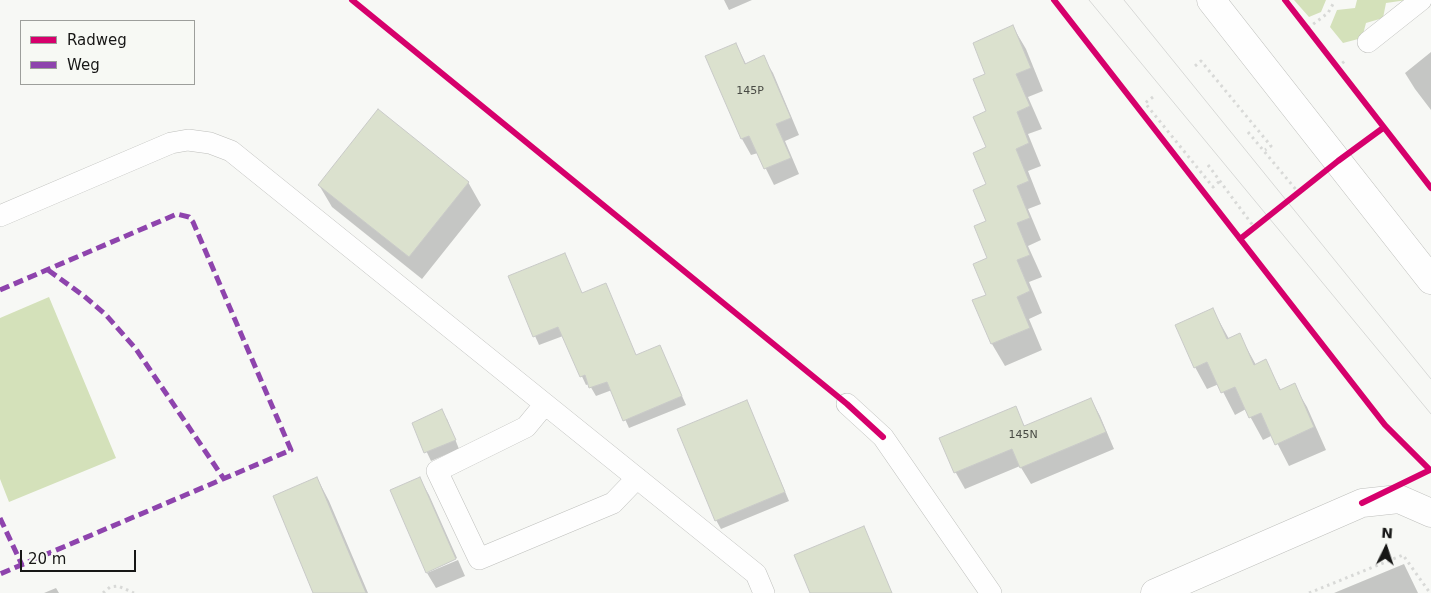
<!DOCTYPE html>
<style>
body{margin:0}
#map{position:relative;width:1431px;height:593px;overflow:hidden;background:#f7f8f5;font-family:"DejaVu Sans",sans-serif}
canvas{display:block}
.legend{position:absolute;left:20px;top:20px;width:175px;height:65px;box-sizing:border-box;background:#f7f9f4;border:1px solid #9d9f9b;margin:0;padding:6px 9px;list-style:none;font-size:15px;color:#171716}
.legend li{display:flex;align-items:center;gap:10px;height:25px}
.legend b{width:25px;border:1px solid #9d9f9b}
.north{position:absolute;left:1361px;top:523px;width:50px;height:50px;-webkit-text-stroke:4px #f7f9f4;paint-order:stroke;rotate:4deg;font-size:14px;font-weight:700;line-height:20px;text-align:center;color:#171716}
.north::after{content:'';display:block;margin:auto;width:18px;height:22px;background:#171716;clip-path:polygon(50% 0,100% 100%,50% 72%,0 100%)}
.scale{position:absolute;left:20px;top:550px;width:116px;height:22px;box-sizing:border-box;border:2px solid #171716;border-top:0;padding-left:6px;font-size:15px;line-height:18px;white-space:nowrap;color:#171716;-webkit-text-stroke:4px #f7f9f4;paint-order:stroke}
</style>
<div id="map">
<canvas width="1431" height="593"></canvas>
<ul class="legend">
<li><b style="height:6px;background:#d6006c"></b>Radweg</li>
<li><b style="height:6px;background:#8e44ad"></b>Weg</li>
</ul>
<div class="north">N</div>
<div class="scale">20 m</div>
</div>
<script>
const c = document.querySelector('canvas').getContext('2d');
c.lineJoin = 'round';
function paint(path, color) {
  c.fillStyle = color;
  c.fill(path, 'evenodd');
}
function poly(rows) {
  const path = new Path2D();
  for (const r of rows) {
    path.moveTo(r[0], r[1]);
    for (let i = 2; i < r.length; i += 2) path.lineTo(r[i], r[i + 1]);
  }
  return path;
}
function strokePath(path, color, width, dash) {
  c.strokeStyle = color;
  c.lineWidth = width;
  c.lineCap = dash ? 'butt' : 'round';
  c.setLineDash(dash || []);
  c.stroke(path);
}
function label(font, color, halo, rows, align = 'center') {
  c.font = font + ' "DejaVu Sans",sans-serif';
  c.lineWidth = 5;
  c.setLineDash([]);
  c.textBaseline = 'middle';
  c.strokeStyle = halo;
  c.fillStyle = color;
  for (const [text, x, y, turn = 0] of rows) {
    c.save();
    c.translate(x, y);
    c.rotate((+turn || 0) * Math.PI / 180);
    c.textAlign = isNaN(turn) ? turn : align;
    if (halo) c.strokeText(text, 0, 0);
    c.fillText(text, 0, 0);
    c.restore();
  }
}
paint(poly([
 [1294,0,1326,0,1321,12,1309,17],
 [1357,0,1407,0,1386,3,1383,18,1366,23,1362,38,1343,43,1330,27,1337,10,1355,8],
 [49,297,116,458,9,502,0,479,0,318]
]), '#d4e1ba');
paint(poly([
 [724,0,752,0,729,10],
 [1013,27,1026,49,1043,91,1028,97,1042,129,1028,134,1041,166,1028,171,1041,204,1028,209,1041,240,1028,246,1042,277,1029,282,1042,313,1029,319,1042,350,1005,366,992,344,974,301,988,296,987,75],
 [736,44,746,64,763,57,773,73,799,135,785,141,799,174,774,185,758,153,751,155,742,139],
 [1431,52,1431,110,1415,89,1405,73],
 [468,182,481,205,422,279,332,207,319,185],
 [564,254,582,294,605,284,636,356,660,346,686,405,629,428,612,390,596,396,589,384,586,385,563,336,539,345,509,277],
 [1213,310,1229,339,1239,334,1256,365,1265,361,1281,390,1294,385,1307,407,1326,450,1289,466,1273,435,1263,440,1246,409,1235,415,1219,384,1207,389,1195,367],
 [1091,399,1100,416,1114,449,1031,484,1020,466,965,489,956,473,941,439,1015,408,1025,427],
 [747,401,789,501,721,529,716,520],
 [447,419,459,449,431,461,413,423],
 [317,478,329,501,368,593,315,593],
 [420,479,429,495,457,558,426,571],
 [864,528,892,593,811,593],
 [458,560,465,576,436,588,427,573],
 [1404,564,1418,593,1334,593],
 [56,588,59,593,44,593]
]), '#0003');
const building = poly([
 [1013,25,1031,68,1016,74,1030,106,1017,112,1029,143,1016,149,1029,181,1017,186,1030,218,1017,223,1030,255,1017,260,1030,291,1017,297,1030,328,991,344,972,300,986,295,973,264,987,258,974,226,986,221,973,190,986,184,973,153,986,147,973,117,986,111,973,79,985,74,973,43,1013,25],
 [736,43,745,64,764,55,791,118,776,124,791,158,764,169,749,136,741,139,705,56,736,43],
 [378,109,469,182,409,257,318,185,378,109],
 [565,253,582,293,606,283,636,355,660,345,682,396,623,421,607,382,589,388,585,375,580,377,558,327,533,337,508,276,565,253],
 [1213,308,1227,339,1240,333,1254,365,1266,359,1280,390,1295,383,1314,427,1275,445,1261,413,1249,418,1235,387,1221,393,1207,362,1194,368,1175,325,1213,308],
 [1091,398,1106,432,1020,468,1012,449,954,473,939,438,1016,406,1024,426,1091,398],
 [747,400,785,492,715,521,677,429,747,400],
 [442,409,456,440,424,453,412,423,442,409],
 [317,477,366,593,313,593,273,496,317,477],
 [420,477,456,559,426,573,390,490,420,477],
 [864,526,892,593,810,593,794,555,864,526]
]);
paint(building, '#dbe1ce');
strokePath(building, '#c9cac8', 1);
const service = poly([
 [1368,42,1421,0],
 [0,216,171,143,188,140,210,143,231,151,756,574,764,593],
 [545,404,526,427,437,471,479,559,613,503,637,478],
 [847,404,883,437,991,593]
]);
const minor = poly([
 [1155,593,1362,503,1399,499,1431,513]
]);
const secondary = poly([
 [1211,0,1431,280]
]);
strokePath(service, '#bebfbc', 22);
strokePath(minor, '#bebfbc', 29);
strokePath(secondary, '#bebfbc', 29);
strokePath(poly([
 [1308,28,1328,13,1333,4],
 [1195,66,1201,61,1271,146,1265,150],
 [1337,67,1345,61],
 [1153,97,1145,103,1213,187,1220,181],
 [1248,132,1298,192],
 [1208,165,1254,227],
 [103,593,110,587,118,586,134,593],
 [1309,593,1403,555,1430,593]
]), '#d8d9d7', 3, [2.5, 4]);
strokePath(service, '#fefefe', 21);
strokePath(minor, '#fefefe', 28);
strokePath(secondary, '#fefefe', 28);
strokePath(poly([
 [1089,0,1431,414],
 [1124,0,1431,379]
]), '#d8d9d7', 1);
strokePath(poly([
 [48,270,84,296,106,315,136,349,224,479],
 [0,290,177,214,189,217,193,222,291,450,0,574],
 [0,518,22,565]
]), '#8e44ad', 5, [10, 5]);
strokePath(poly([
 [352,0,847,404,883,437],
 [1054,0,1385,425,1430,470,1362,503],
 [1285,0,1431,188],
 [1240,239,1338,161,1383,128]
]), '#d6006c', 6);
label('11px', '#484a44', null, [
 ["145P",750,91],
 ["145N",1023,435]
]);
</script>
